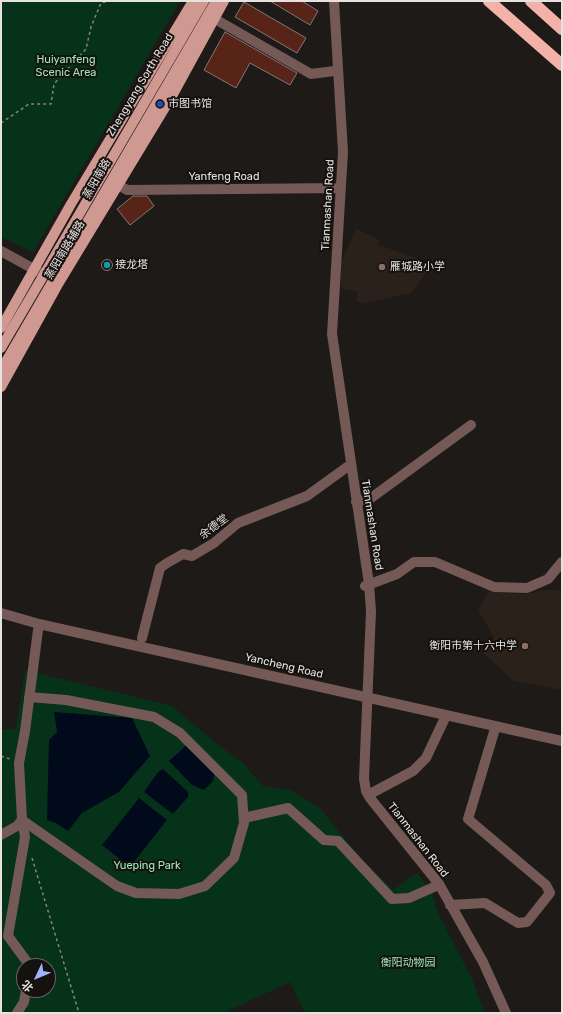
<!DOCTYPE html>
<meta charset="utf-8">
<style>
body{margin:0}
#map{position:relative;width:563px;height:1014px;overflow:hidden;background:#1e1a18;font-family:Rubik,"Noto Sans SC",sans-serif}
canvas{display:block}
.frame{position:absolute;inset:0;border:2px solid #e5e2e0;pointer-events:none}
.north{position:absolute;left:16px;top:958px;width:40px;height:40px;box-sizing:border-box;background:#15110f;border:1px solid #686563;border-radius:50%;rotate:226deg;font-size:11px;font-weight:700;line-height:16px;text-align:center;color:#e5e2e0}
.north::after{content:'';display:block;margin:auto;width:14px;height:18px;background:#a0b3fd;clip-path:polygon(50% 0,100% 100%,50% 72%,0 100%)}
</style>
<div id="map">
<canvas width="563" height="1014"></canvas>
<div class="frame"></div>
<div class="north">北</div>
</div>
<script>
const c = document.querySelector('canvas').getContext('2d');
c.lineJoin = 'round';
function paint(path, color) {
  c.fillStyle = color;
  c.fill(path, 'evenodd');
}
function poly(rows) {
  const path = new Path2D();
  for (const r of rows) {
    if (r.length === 3) {
      path.moveTo(r[0] + r[2], r[1]);
      path.arc(r[0], r[1], r[2], 0, 2 * Math.PI);
      continue;
    }
    path.moveTo(r[0], r[1]);
    for (let i = 2; i < r.length; i += 2) path.lineTo(r[i], r[i + 1]);
  }
  return path;
}
function strokePath(path, color, width, dash) {
  c.strokeStyle = color;
  c.lineWidth = width;
  c.lineCap = dash ? 'butt' : 'round';
  c.setLineDash(dash || []);
  c.stroke(path);
}
function label(font, color, halo, rows, align = 'center') {
  c.font = font + ' Rubik,"Noto Sans SC",sans-serif';
  c.lineWidth = 4;
  c.setLineDash([]);
  c.textBaseline = 'middle';
  c.strokeStyle = halo;
  c.fillStyle = color;
  for (const [text, x, y, turn = 0] of rows) {
    c.save();
    c.translate(x, y);
    c.rotate((+turn || 0) * Math.PI / 180);
    c.textAlign = isNaN(turn) ? turn : align;
    if (halo) c.strokeText(text, 0, 0);
    c.fillText(text, 0, 0);
    c.restore();
  }
}
paint(poly([
 [356,229,380,240,378,245,417,258,426,272,411,293,366,303,357,302,358,292,341,288,341,262],
 [544,590,562,590,562,690,514,681,483,653,494,638,478,610,488,592,525,594]
]), '#2a211b');
paint(poly([
 [1,1,180,1,33,252,1,237],
 [25,670,172,706,216,743,243,763,263,786,290,790,320,808,359,856,393,890,417,873,432,894,438,913,472,979,485,1013,305,1013,290,982,223,1013,1,1013,1,729,16,729],
 [24,966,48,966,48,990,24,990]
]), '#07321a');
paint(poly([
 [54,712,132,718,150,756,119,792,82,813,68,831,56,823,47,820,49,740,57,732],
 [189,743,215,769,213,781,204,790,192,785,169,761],
 [163,769,188,792,188,797,173,814,144,792,158,772],
 [139,798,167,820,130,867,102,845]
]), '#000a1b');
const building = poly([
 [270,1,302,1,318,11,310,25,270,1],
 [244,2,306,38,297,53,235,17,244,2],
 [225,32,297,73,290,85,250,63,236,88,204,70,225,32],
 [133,196,147,196,154,206,130,225,117,209,133,196],
 [107,265,5.5]
]);
paint(building, '#582418');
strokePath(building, '#7f7977', 1);
strokePath(poly([
 [1,123,29,104,51,104,54,84,86,49,91,27,101,3,109,1],
 [1,756,10,759],
 [32,858,79,1013]
]), '#868381', 1.5, [3, 3]);
strokePath(poly([
 [334,1,343,152,332,334,369,584,371,611,364,779,366,791,370,798,439,884,483,962,506,1013],
 [208,15,311,74,334,71],
 [112,181,127,190,341,188],
 [1,251,41,273],
 [356,502,371,498,471,425],
 [365,586,397,574,414,562,435,562,494,587,527,588,548,579,562,562],
 [1,613,39,624,562,741],
 [142,638,160,568,167,563,183,554,192,556,214,543,238,523,307,496,347,467],
 [368,795,413,771,426,758,444,720],
 [244,818,288,808,324,840,338,841,392,899,409,898,434,887],
 [22,820,117,886,136,893,179,894,205,886,234,858,244,823,242,795,180,733,154,717,66,700,29,697],
 [22,820,25,837,8,936,30,966],
 [1,835,17,826,22,820,19,763,25,731,38,630],
 [450,905,485,903,518,923,527,922,550,893,546,885,468,819,494,732],
 [17,1013,24,1002,26,990]
]), '#745956', 10);
strokePath(poly([
 [1,328,71,204,193,1],
 [1,348,204,1],
 [1,370,216,1],
 [1,387,57,286,172,96,224,1]
]), '#cf9891', 10);
strokePath(poly([
 [489,1,562,65],
 [531,1,562,29]
]), '#f4b1a8', 12);
for (const [x, y, r, color] of [
 [160,104,4,"#1a4fb4"],
 [107,265,4,"#0f9aa8"],
 [382,267,4,"#8d6e63"],
 [525,646,4,"#8d6e63"]
]) {
  const dot = new Path2D();
  dot.arc(x, y, r, 0, 2 * Math.PI);
  c.fillStyle = color;
  c.fill(dot);
  strokePath(dot, '#15110f', 1.5);
}
label('11px', '#9aebb4', '#15110f', [
 ["Huiyanfeng",66,60],
 ["Scenic Area",66,73],
 ["Yueping Park",147,866],
 ["衡阳动物园",408,963]
]);
label('11px', '#e5e2e0', '#15110f', [
 ["Zhengyang Sorth Road",140,85,-59],
 ["Yanfeng Road",224,177],
 ["蒸阳南路",97,179,-60],
 ["Tianmashan Road",328,205,-87],
 ["蒸阳南路辅路",65,250,-59],
 ["Tianmashan Road",372,525,81],
 ["余德堂",214,527,-37],
 ["Yancheng Road",284,666,13],
 ["Tianmashan Road",418,840,52]
]);
label('11px', '#e5e2e0', '#15110f', [
 ["市图书馆",168,104],
 ["接龙塔",115,265],
 ["雁城路小学",390,267],
 ["衡阳市第十六中学",517,646,"right"]
], 'left');
</script>
